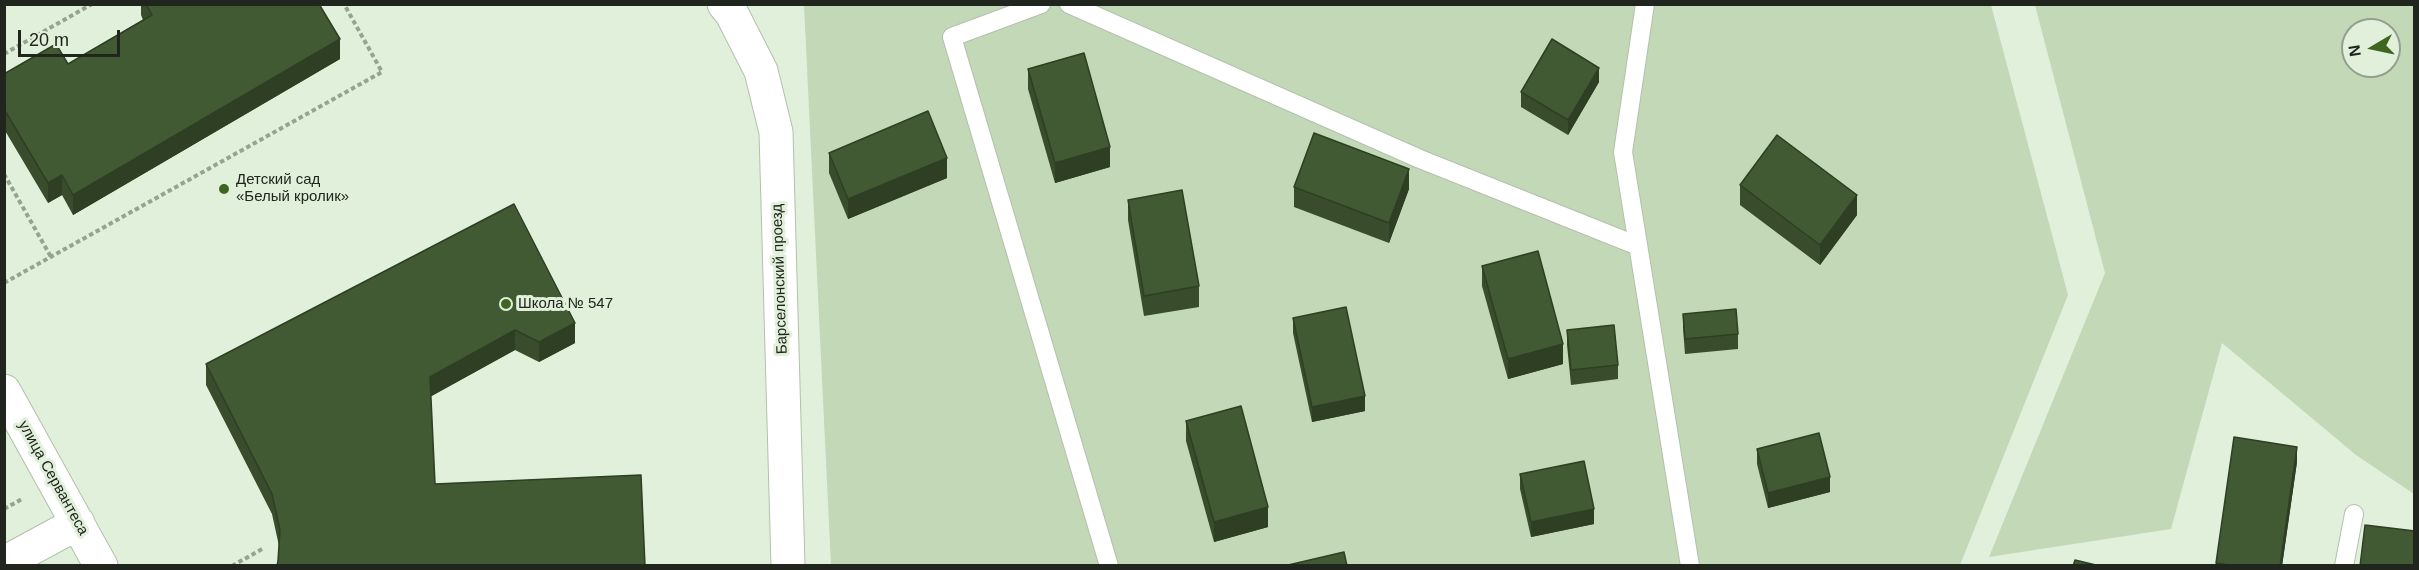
<!DOCTYPE html>
<meta charset="utf-8">
<style>
body{margin:0}
#map{position:relative;width:2419px;height:570px;overflow:hidden;background:#e1f0da;font-family:Helvetica,sans-serif}
canvas{display:block}
.frame{position:absolute;inset:0;border:6px solid #20251d;pointer-events:none}
.north{position:absolute;left:2341px;top:18px;width:60px;height:60px;box-sizing:border-box;background:#e1f0da;border:2px solid #949f8e;border-radius:50%;rotate:261deg;font-size:16px;font-weight:700;line-height:24px;text-align:center;color:#20251d}
.north::after{content:'';display:block;margin:auto;width:21px;height:27px;background:#3e6621;clip-path:polygon(50% 0,100% 100%,50% 72%,0 100%)}
.scale{position:absolute;left:18px;top:30px;width:102px;height:27px;box-sizing:border-box;border:3px solid #20251d;border-top:0;padding-left:8px;font-size:18px;line-height:21px;white-space:nowrap;color:#20251d;-webkit-text-stroke:4px #e1f0da;paint-order:stroke}
</style>
<div id="map">
<canvas width="2419" height="570"></canvas>
<div class="frame"></div>
<div class="north">N</div>
<div class="scale">20 m</div>
</div>
<script>
const c = document.querySelector('canvas').getContext('2d');
c.lineJoin = 'round';
function paint(path, color) {
  c.fillStyle = color;
  c.fill(path, 'evenodd');
}
function poly(rows) {
  const path = new Path2D();
  for (const r of rows) {
    path.moveTo(r[0], r[1]);
    for (let i = 2; i < r.length; i += 2) path.lineTo(r[i], r[i + 1]);
  }
  return path;
}
function strokePath(path, color, width, dash) {
  c.strokeStyle = color;
  c.lineWidth = width;
  c.lineCap = dash ? 'butt' : 'round';
  c.setLineDash(dash || []);
  c.stroke(path);
}
function label(font, color, halo, rows, align = 'center') {
  c.font = font + ' Helvetica,sans-serif';
  c.lineWidth = 6;
  c.setLineDash([]);
  c.textBaseline = 'middle';
  c.strokeStyle = halo;
  c.fillStyle = color;
  for (const [text, x, y, turn = 0] of rows) {
    c.save();
    c.translate(x, y);
    c.rotate((+turn || 0) * Math.PI / 180);
    c.textAlign = isNaN(turn) ? turn : align;
    if (halo) c.strokeText(text, 0, 0);
    c.fillText(text, 0, 0);
    c.restore();
  }
}
paint(poly([
 [804,5,1991,5,2068,295,1960,565,831,565],
 [2035,5,2414,5,2414,494,2356,455,2222,343,2171,529,1989,557,2105,273],
 [2353,30,2389,30,2389,66,2353,66]
]), '#c2d8b6');
const lane = poly([
 [1041,4,952,37,1109,566],
 [1069,4,1420,159,1638,246],
 [1645,4,1623,152,1690,566],
 [2344,566,2354,514]
]);
const street = poly([
 [724,4,732,14,761,71,776,132,788,566],
 [4,391,101,566],
 [4,563,78,523]
]);
strokePath(lane, '#b3c1ac', 20);
strokePath(street, '#b3c1ac', 35);
strokePath(poly([
 [4,54,92,4],
 [4,174,51,257],
 [4,283,382,72,344,4],
 [4,509,22,499],
 [166,566,167,566],
 [232,566,264,548]
]), '#97a392', 4, [4.5, 3]);
strokePath(lane, '#fff', 18);
strokePath(street, '#fff', 33);
paint(poly([
 [141,4,319,4,340,59,73,215,62,195,48,203,4,129,4,74,68,64,143,20,141,15],
 [1028,69,1110,167,1055,183,1028,89],
 [1599,82,1568,135,1521,107,1521,92],
 [829,153,947,178,848,219,829,173],
 [1740,185,1857,215,1820,265,1740,205],
 [1294,187,1409,189,1389,243,1294,207],
 [1128,200,1199,286,1199,307,1144,316,1128,220],
 [514,204,575,343,539,362,515,350,431,396,278,561,279,546,272,514,206,385,206,364],
 [1482,266,1563,364,1508,379,1482,286],
 [1683,314,1738,334,1738,349,1685,354,1683,328],
 [1293,318,1365,411,1312,422,1293,333],
 [1567,330,1618,365,1618,379,1571,385,1567,345],
 [1186,421,1268,527,1214,542,1186,441],
 [1757,449,1830,492,1768,508,1757,464],
 [2297,462,2282,566,2216,566,2216,563],
 [1520,474,1594,524,1531,537,1520,489]
]), '#394d2c');
paint(poly([
 [340,39,340,59,73,215,73,195],
 [1599,68,1599,82,1568,135,1568,120],
 [1110,147,1110,167,1055,183,1055,163],
 [947,158,947,178,848,219,848,199],
 [1409,169,1409,189,1389,243,1389,223],
 [62,175,62,195,48,203,48,183],
 [1857,195,1857,215,1820,265,1820,245],
 [575,323,575,343,539,362,539,342],
 [515,330,515,350,430,397,430,377],
 [1563,344,1563,364,1508,379,1508,359],
 [1365,396,1365,411,1312,422,1312,407],
 [2297,447,2297,462,2282,566,2280,566],
 [1830,477,1830,492,1768,508,1768,493],
 [1268,507,1268,527,1214,542,1214,522],
 [1594,509,1594,524,1531,537,1531,522]
]), '#2e3f24');
const building = poly([
 [146,4,319,4,340,39,73,195,62,175,48,183,4,109,4,74,56,44,68,64,152,15,146,4],
 [1552,39,1599,68,1568,120,1521,92,1552,39],
 [1084,53,1110,147,1055,163,1028,69,1084,53],
 [928,111,947,158,848,199,829,153,928,111],
 [1314,133,1409,169,1389,223,1294,187,1314,133],
 [1777,135,1857,195,1820,245,1740,185,1777,135],
 [1182,190,1199,286,1144,296,1128,200,1182,190],
 [514,204,575,323,539,342,515,330,430,377,435,484,641,475,645,566,277,566,278,561,280,530,272,494,206,364,514,204],
 [1538,251,1563,344,1508,359,1482,266,1538,251],
 [1346,307,1365,396,1312,407,1293,318,1346,307],
 [1736,309,1738,334,1685,339,1683,314,1736,309],
 [1614,325,1618,365,1571,370,1567,330,1614,325],
 [1241,406,1268,507,1214,522,1186,421,1241,406],
 [1819,433,1830,477,1768,493,1757,449,1819,433],
 [2234,437,2297,447,2280,566,2235,566,2216,563,2234,437],
 [1584,461,1594,509,1531,522,1520,474,1584,461],
 [2365,525,2415,531,2415,566,2360,566,2365,525],
 [1344,552,1347,566,1284,566,1344,552],
 [2075,560,2100,566,2073,566,2075,560]
]);
paint(building, '#425a33');
strokePath(building, '#2e3f24', 1.5);
for (const [x, y, r, color] of [
 [224,189,6,"#3e6621"],
 [506,304,6,"#3e6621"]
]) {
  const dot = new Path2D();
  dot.arc(x, y, r, 0, 2 * Math.PI);
  c.fillStyle = color;
  c.fill(dot);
  strokePath(dot, '#e1f0da', 2);
}
label('15px', '#20251d', '#e1f0da', [
 ["Детский сад",236,180],
 ["«Белый кролик»",236,197],
 ["Школа № 547",518,304]
], 'left');
label('15px', '#20251d', '#e1f0da', [
 ["Барселонский проезд",780,279,-92],
 ["улица Сервантеса",53,478,61]
]);
</script>
